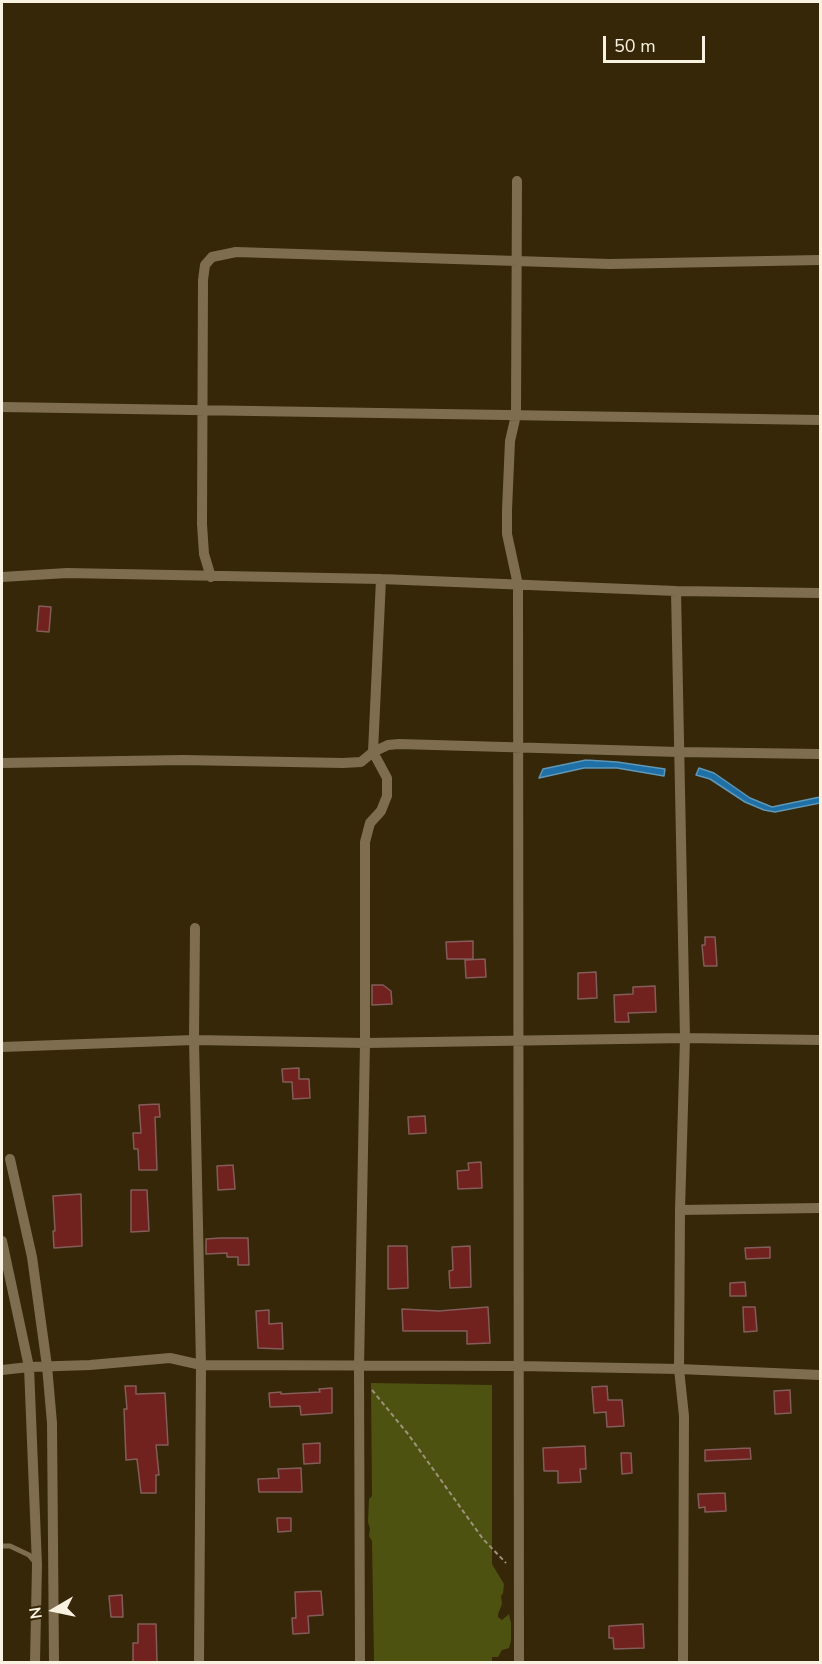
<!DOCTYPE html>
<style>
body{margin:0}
#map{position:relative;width:822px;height:1664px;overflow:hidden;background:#352708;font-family:"Nunito Sans",sans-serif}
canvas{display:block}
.frame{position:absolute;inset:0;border:3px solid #faf2e0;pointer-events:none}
.north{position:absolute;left:24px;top:1580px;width:60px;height:60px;-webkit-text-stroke:4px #352708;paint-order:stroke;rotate:261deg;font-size:16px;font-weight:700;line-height:24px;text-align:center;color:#faf2e0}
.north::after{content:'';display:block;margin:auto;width:21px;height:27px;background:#faf2e0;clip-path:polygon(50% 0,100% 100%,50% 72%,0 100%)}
.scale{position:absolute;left:603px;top:36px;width:102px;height:27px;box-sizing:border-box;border:3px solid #faf2e0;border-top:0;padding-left:8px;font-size:18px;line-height:21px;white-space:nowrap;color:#faf2e0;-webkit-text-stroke:4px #352708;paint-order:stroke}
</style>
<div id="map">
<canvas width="822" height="1664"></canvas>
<div class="frame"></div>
<div class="north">N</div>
<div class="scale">50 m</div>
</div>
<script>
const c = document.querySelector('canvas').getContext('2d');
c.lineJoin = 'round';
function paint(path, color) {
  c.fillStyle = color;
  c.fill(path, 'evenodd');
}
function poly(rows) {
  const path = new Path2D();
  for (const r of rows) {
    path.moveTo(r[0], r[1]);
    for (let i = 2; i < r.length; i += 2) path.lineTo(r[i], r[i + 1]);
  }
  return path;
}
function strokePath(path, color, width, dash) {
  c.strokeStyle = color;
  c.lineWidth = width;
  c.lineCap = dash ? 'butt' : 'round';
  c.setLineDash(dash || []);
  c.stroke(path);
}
paint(poly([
 [371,1383,492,1385,492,1564,504,1584,503,1593,501,1596,502,1604,498,1614,498,1617,502,1620,509,1614,511,1623,511,1641,509,1648,502,1650,498,1657,492,1657,492,1662,374,1662,372,1541,369,1536,370,1529,368,1522,369,1499,372,1496]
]), '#4e5210');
const water = poly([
 [586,760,617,762,665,769,664,776,617,768,584,768,539,778,543,769,586,760],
 [699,768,714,773,750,798,772,807,820,797,820,803,775,812,764,810,745,802,710,779,696,775,699,768]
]);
paint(water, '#1e70a6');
strokePath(water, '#6097b7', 1.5);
const building = poly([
 [39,606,51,607,49,632,37,631,39,606],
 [705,937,715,937,717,966,704,966,702,945,705,945,705,937],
 [473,941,473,959,447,959,446,942,473,941],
 [485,959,486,977,466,978,465,960,485,959],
 [596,972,597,998,578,999,578,973,596,972],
 [372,985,383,985,391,991,392,1004,372,1005,372,985],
 [655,986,656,1012,628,1013,629,1022,615,1022,614,995,633,994,633,987,655,986],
 [299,1068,299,1079,309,1079,310,1098,293,1099,292,1082,283,1082,282,1069,299,1068],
 [159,1104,160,1117,155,1117,157,1170,139,1170,138,1149,134,1149,133,1133,141,1133,139,1105,159,1104],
 [425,1116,426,1133,409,1134,408,1117,425,1116],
 [481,1162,482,1188,458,1189,457,1171,469,1170,468,1163,481,1162],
 [233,1165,235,1189,218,1190,217,1166,233,1165],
 [131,1190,147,1190,149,1231,131,1232,131,1190],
 [81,1194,82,1246,54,1248,53,1231,55,1231,53,1196,81,1194],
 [220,1238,248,1238,249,1265,238,1265,238,1257,227,1257,227,1253,206,1254,206,1239,220,1238],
 [388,1246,407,1246,408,1288,388,1289,388,1246],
 [470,1246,471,1287,450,1288,449,1271,453,1270,452,1247,470,1246],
 [770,1247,770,1258,746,1259,745,1248,770,1247],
 [745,1282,746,1296,730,1296,730,1283,745,1282],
 [488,1307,490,1343,467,1344,467,1331,403,1331,402,1309,439,1311,488,1307],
 [743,1307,755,1307,757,1331,744,1332,743,1307],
 [269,1310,269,1324,282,1323,283,1349,258,1348,256,1311,269,1310],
 [125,1386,136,1386,136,1394,165,1393,168,1445,156,1445,159,1475,156,1475,156,1493,141,1493,137,1459,126,1460,124,1409,127,1409,125,1386],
 [607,1386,608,1400,622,1400,624,1426,607,1427,606,1412,594,1413,592,1387,607,1386],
 [332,1388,332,1413,301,1415,300,1406,270,1407,269,1393,281,1392,281,1394,320,1392,319,1389,332,1388],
 [790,1390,791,1413,775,1414,774,1391,790,1390],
 [320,1443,320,1463,304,1464,303,1444,320,1443],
 [585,1446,586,1469,580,1469,581,1482,558,1483,558,1471,544,1471,543,1448,585,1446],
 [750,1448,751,1459,705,1461,705,1450,750,1448],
 [621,1453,631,1453,632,1473,622,1474,621,1453],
 [301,1468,302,1492,259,1492,258,1479,279,1478,278,1469,301,1468],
 [725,1493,726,1511,705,1512,705,1507,699,1508,698,1494,725,1493],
 [277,1518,291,1518,291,1531,278,1532,277,1518],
 [321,1591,323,1615,308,1616,309,1633,293,1634,292,1618,296,1618,295,1592,321,1591],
 [122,1595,123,1617,111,1617,109,1596,122,1595],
 [138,1624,156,1624,157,1662,133,1662,133,1643,138,1643,138,1624],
 [643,1624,644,1648,614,1649,613,1638,609,1638,609,1626,643,1624]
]);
paint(building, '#71211e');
strokePath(building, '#835d59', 1.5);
strokePath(poly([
 [372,1390,408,1434,483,1539,506,1563]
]), '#9d937b', 2, [4.5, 3]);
strokePath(poly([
 [2,1546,10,1546,29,1555,36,1563]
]), '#7e6e4f', 5);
strokePath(poly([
 [517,181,516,415,510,441,507,510,507,534,518,585,519,1662],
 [2,407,820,420],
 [2,577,67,573,381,579,676,591,820,593],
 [211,577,204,554,202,524,203,280,205,265,212,257,236,252,610,264,820,260],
 [676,591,685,1038,680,1210,679,1369,684,1416,683,1662],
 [2,763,183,760,343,763,361,762,373,752,388,745,399,744,679,752,820,754],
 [195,928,194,1040,201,1365,199,1662],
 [2,1047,194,1040,365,1043,685,1038,820,1040],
 [10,1159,32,1257,47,1366,52,1423,54,1662],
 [680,1210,820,1208],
 [2,1241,29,1367,90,1365,170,1358,201,1365,519,1366,679,1369,820,1375],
 [2,1370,29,1367,37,1565,35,1662],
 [360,1662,359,1367,365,1043,365,842,370,823,381,811,387,796,387,778,373,752,381,579]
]), '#7e6e4f', 10);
</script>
